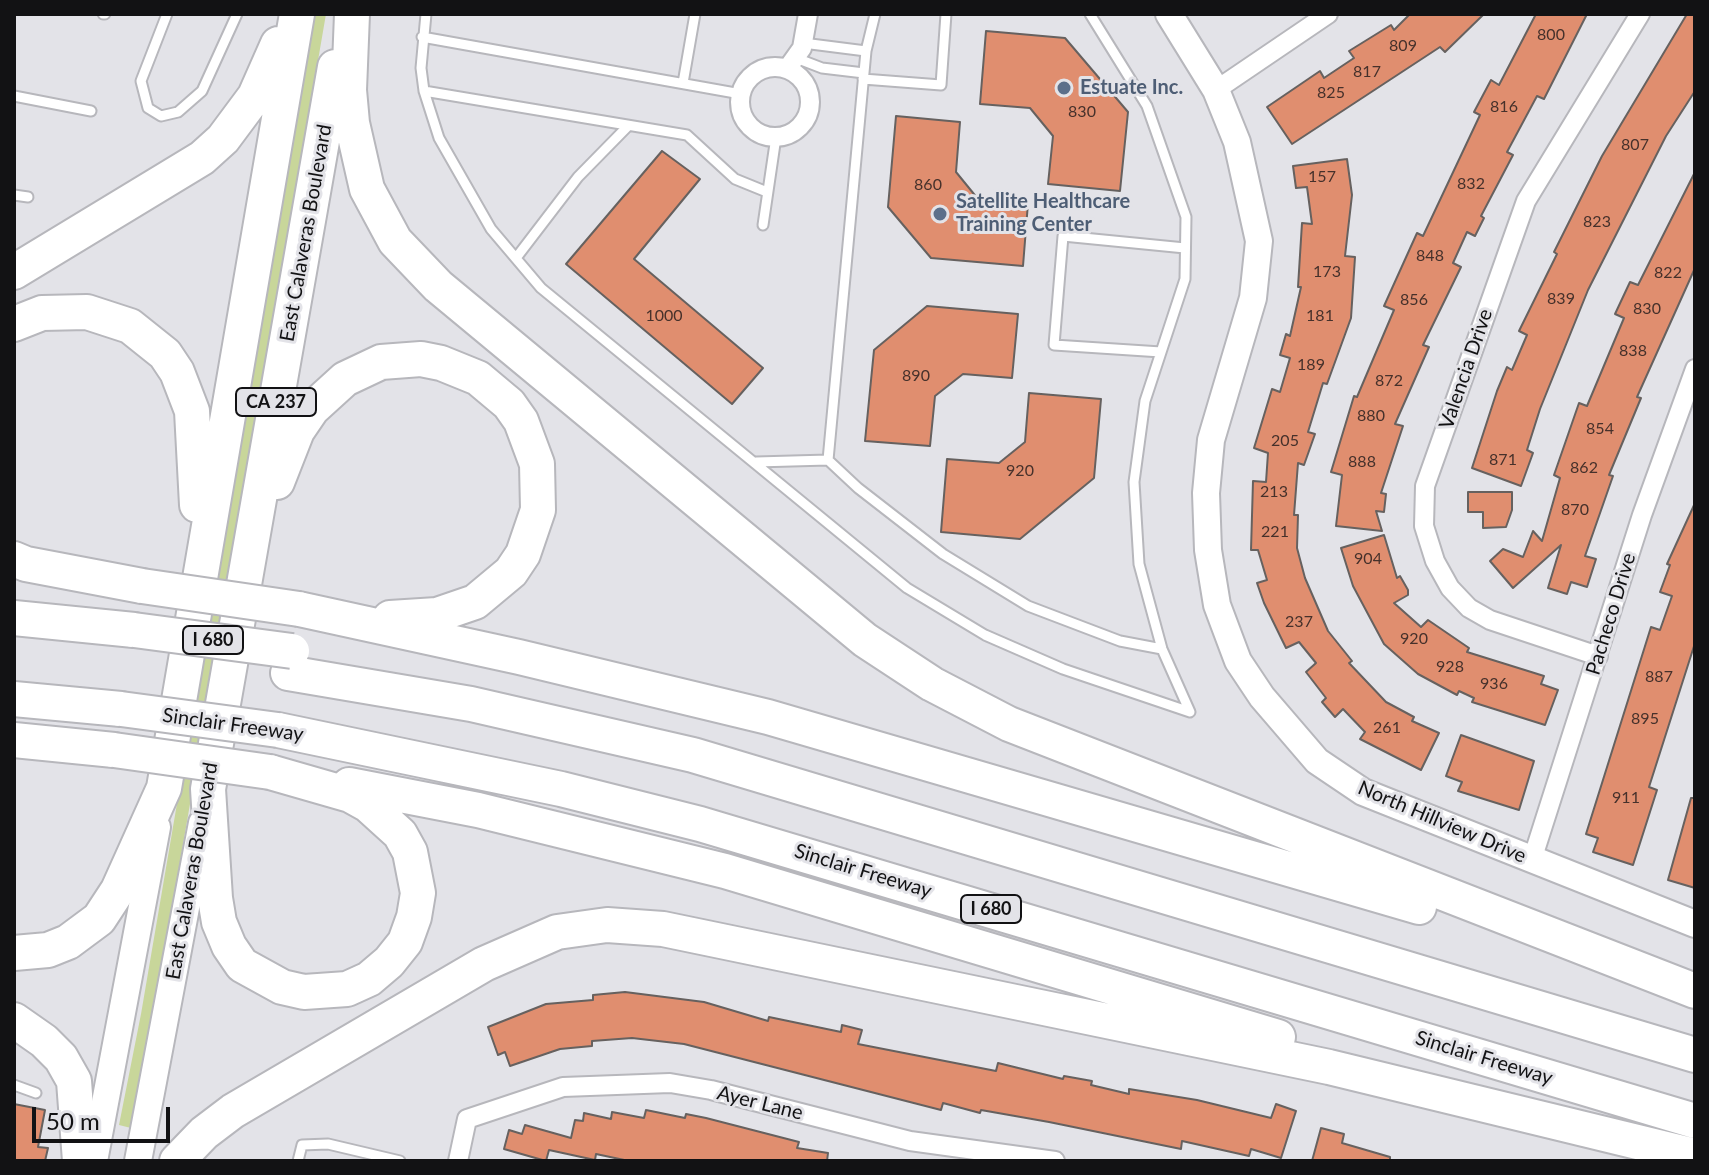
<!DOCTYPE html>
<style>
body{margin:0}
#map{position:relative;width:1709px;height:1175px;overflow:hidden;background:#e3e3e8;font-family:Lato,sans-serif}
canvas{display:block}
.frame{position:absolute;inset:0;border:16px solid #121214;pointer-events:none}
.scale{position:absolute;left:32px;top:1107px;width:138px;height:36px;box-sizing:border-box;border:4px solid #121214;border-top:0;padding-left:10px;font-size:24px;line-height:28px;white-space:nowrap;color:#121214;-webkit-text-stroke:6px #e3e3e8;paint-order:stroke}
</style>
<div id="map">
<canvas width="1709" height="1175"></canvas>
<div class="frame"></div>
<div class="scale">50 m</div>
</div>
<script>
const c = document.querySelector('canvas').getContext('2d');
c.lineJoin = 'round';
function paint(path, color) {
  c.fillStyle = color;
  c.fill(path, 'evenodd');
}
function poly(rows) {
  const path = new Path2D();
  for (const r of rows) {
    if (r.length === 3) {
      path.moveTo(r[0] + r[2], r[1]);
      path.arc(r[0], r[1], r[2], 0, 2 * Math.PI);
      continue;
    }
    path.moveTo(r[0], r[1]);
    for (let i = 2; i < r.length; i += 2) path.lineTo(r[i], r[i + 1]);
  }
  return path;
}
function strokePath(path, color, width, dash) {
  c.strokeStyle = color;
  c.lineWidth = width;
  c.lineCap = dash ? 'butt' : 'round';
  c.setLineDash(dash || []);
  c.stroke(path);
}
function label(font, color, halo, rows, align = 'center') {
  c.font = font + ' Lato,sans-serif';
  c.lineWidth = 6;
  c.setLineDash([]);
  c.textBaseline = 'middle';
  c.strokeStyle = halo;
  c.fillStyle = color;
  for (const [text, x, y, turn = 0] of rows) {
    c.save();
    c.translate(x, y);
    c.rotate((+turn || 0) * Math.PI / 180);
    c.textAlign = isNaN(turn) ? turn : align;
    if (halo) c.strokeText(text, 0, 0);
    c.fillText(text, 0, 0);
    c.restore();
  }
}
paint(poly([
 [312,14,326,14,170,920,131,1128,119,1125,141,1014]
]), '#c8d69a');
const building = poly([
 [1410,14,1484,14,1445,52,1440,47,1292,144,1267,107,1320,71,1324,78,1354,58,1349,51,1391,25,1394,30,1410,14],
 [1536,14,1587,14,1544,99,1537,96,1507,152,1513,155,1481,216,1484,218,1475,236,1467,232,1453,263,1461,267,1423,345,1429,347,1395,424,1403,426,1381,493,1386,494,1384,512,1376,511,1382,531,1336,526,1342,475,1331,472,1354,396,1357,397,1394,310,1384,306,1417,233,1423,236,1480,115,1474,112,1491,80,1499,85,1536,14],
 [1687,14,1695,14,1695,91,1666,136,1588,290,1540,409,1527,450,1533,453,1521,486,1472,468,1497,391,1507,367,1512,370,1527,335,1519,331,1557,254,1554,252,1602,156,1687,14],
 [986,31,1065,38,1128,112,1120,191,1048,184,1053,136,1030,108,980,104,986,31],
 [896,116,960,122,956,172,978,199,1028,203,1023,266,931,258,888,207,896,116],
 [662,151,700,179,634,259,763,368,732,404,566,264,662,151],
 [1347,159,1352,195,1345,256,1355,257,1351,318,1327,384,1323,383,1308,432,1315,434,1304,465,1298,463,1294,515,1298,515,1297,548,1305,578,1328,631,1352,661,1349,663,1386,702,1414,717,1412,721,1439,733,1421,770,1360,739,1365,732,1343,709,1335,717,1322,702,1326,698,1306,672,1316,663,1299,642,1286,648,1264,603,1257,583,1267,580,1258,550,1251,550,1253,481,1266,482,1268,453,1254,448,1272,389,1280,392,1290,358,1280,355,1286,334,1290,336,1301,287,1298,287,1302,223,1312,224,1307,187,1296,188,1293,166,1347,159],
 [1695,172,1695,268,1637,397,1641,398,1609,475,1613,476,1585,556,1596,559,1587,587,1571,582,1567,594,1548,588,1561,545,1513,588,1490,561,1503,549,1523,557,1533,531,1542,541,1560,478,1554,475,1579,403,1587,406,1624,318,1615,314,1630,282,1638,285,1695,172],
 [927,306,1018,314,1012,378,963,374,935,396,930,446,865,441,874,350,927,306],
 [1029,393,1101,399,1094,478,1020,539,941,532,947,459,999,463,1025,442,1029,393],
 [1468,492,1512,492,1512,510,1506,527,1483,528,1483,512,1468,512,1468,492],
 [1695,503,1695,643,1649,787,1657,790,1633,865,1593,852,1598,838,1586,834,1651,627,1660,630,1672,596,1660,592,1670,565,1667,564,1695,503],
 [1384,535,1397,578,1400,576,1408,590,1408,595,1394,603,1421,627,1428,620,1469,648,1467,652,1544,676,1541,684,1558,690,1545,725,1472,702,1474,698,1459,691,1457,695,1418,674,1384,644,1353,586,1341,548,1384,535],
 [1461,735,1534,761,1519,810,1458,791,1462,782,1446,776,1461,735],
 [1691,798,1695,798,1695,888,1668,880,1691,798],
 [625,992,704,1002,768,1021,769,1017,841,1032,842,1025,862,1030,858,1044,996,1071,998,1063,1063,1079,1064,1076,1092,1081,1091,1085,1129,1094,1129,1089,1197,1100,1271,1118,1276,1104,1296,1111,1281,1158,1251,1149,1249,1156,1182,1141,1181,1149,1049,1122,981,1110,980,1113,943,1103,941,1110,684,1044,632,1038,592,1041,592,1046,560,1049,510,1066,505,1052,498,1055,488,1027,546,1004,593,1000,593,995,625,992],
 [14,1104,45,1110,38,1147,48,1148,45,1161,14,1161,14,1104],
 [646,1110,685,1118,686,1114,706,1118,799,1142,797,1148,828,1153,827,1161,629,1161,596,1154,595,1160,549,1150,546,1161,504,1149,509,1130,522,1134,525,1125,571,1138,575,1120,583,1121,584,1113,611,1119,612,1112,644,1118,646,1110],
 [1321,1128,1344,1134,1342,1143,1390,1157,1390,1161,1312,1161,1321,1128]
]);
paint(building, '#e08e6f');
strokePath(building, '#66615f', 2);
const lane = poly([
 [103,14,105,14],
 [167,14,141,81,148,108,161,116,178,112,202,91,237,14],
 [426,14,421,68,424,91,439,138,491,229,541,288,907,588,985,635,1063,669,1190,712],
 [1090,14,1147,106,1186,217,1185,279,1145,401,1134,482,1139,564,1162,649,1190,712],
 [422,37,741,94],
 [803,43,866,51],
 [796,58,822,68,864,73],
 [863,79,941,85,946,14],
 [683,83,695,14],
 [424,91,687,135,735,179,767,192],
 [14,96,91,111],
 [14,195,28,197],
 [763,225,776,137],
 [516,258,578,177,628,126],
 [1161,352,1054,345,1063,236,1185,248],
 [828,460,858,488,943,554,1028,606,1120,641,1162,649],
 [756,462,828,460,866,51,875,14],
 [14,1085,36,1093],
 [298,1161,302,1145,328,1144,400,1161]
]);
const street = poly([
 [775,102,35],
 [787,69,802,48,808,14],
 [1216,90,1328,14],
 [1598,656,1490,620,1469,608,1450,588,1435,561,1424,526,1425,486,1526,201,1640,14],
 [1532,860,1642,515,1695,369],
 [458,1161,467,1119,563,1087,670,1083,711,1090,910,1141,1055,1161]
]);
const secondary = poly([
 [1169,14,1216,90,1237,142,1259,241,1253,298,1211,440,1206,493,1208,550,1217,605,1238,661,1262,697,1317,761,1363,792,1695,924],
 [94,1161,157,827],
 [138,1161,202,823]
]);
const highway = poly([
 [352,14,349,90,352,123,367,189,395,241,438,286,865,640,932,684,1009,724,1695,991],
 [14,272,202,158,223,139,255,96,278,44],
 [14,324,42,313,87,312,130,326,165,354,177,372,192,411,197,505],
 [277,482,297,431,312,409,345,379,381,362,421,359,441,363,478,378,509,404,521,421,537,464,538,510,523,554,511,572,475,602,437,615,390,618],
 [14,559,26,564,142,586],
 [299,609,519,657,768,717,1419,907],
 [14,618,134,630],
 [288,673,471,704,693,755,1695,1055],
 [14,699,121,709],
 [278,730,561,789,700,824,1695,1121],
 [14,740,114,750],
 [270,772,350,795,368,805,400,834,410,852,418,893,414,917,405,942,389,962,369,979,347,989,304,992,282,987,242,965,229,946,219,922,215,898,208,789,335,67],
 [349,785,478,810,725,871,1278,1037],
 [14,953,48,950,68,942,99,919,118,890,164,788,297,14],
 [14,1020,44,1041,61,1058,74,1081,80,1161],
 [177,1161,204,1133,233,1111,484,964,557,932,607,925,663,929,1329,1067,1695,1156]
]);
strokePath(lane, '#b7b7bc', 13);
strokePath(street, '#b7b7bc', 22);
strokePath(secondary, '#b7b7bc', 30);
strokePath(highway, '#b7b7bc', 38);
strokePath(lane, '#fff', 9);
strokePath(street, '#fff', 18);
strokePath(secondary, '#fff', 26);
strokePath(highway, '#fff', 34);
const highwayBridge = poly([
 [142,586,299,609],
 [134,630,292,651],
 [121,709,278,730],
 [114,750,270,772]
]);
strokePath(highwayBridge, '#b7b7bc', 38, []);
strokePath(highwayBridge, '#fff', 34);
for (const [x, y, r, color] of [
 [1064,88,8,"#5c6f8a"],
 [940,214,8,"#5c6f8a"]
]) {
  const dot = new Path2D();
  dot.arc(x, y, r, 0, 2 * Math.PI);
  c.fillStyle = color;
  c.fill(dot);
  strokePath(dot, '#e3e3e8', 3);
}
label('16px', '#46312b', null, [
 ["800",1551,35],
 ["809",1403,46],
 ["817",1367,72],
 ["825",1331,93],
 ["816",1504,107],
 ["830",1082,112],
 ["807",1635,145],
 ["157",1322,177],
 ["832",1471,184],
 ["860",928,185],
 ["823",1597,222],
 ["848",1430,256],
 ["173",1327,272],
 ["822",1668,273],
 ["839",1561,299],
 ["856",1414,300],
 ["830",1647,309],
 ["1000",664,316],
 ["181",1320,316],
 ["838",1633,351],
 ["189",1311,365],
 ["890",916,376],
 ["872",1389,381],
 ["880",1371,416],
 ["854",1600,429],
 ["205",1285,441],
 ["871",1503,460],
 ["888",1362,462],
 ["862",1584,468],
 ["920",1020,471],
 ["213",1274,492],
 ["870",1575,510],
 ["221",1275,532],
 ["904",1368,559],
 ["237",1299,622],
 ["920",1414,639],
 ["928",1450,667],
 ["887",1659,677],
 ["936",1494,684],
 ["895",1645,719],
 ["261",1387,728],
 ["911",1626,798]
]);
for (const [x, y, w] of [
 [276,402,80],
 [213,640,60],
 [991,909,60]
]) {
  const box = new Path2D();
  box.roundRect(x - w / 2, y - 14, w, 28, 6);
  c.fillStyle = '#e3e3e8';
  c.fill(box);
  strokePath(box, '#121214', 2);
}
label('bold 18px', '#121214', null, [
 ["CA 237",276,402],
 ["I 680",213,640],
 ["I 680",991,909]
]);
label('bold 20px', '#4e5e75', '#e3e3e8', [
 ["Estuate Inc.",1080,88],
 ["Satellite Healthcare",956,202],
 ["Training Center",956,225]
], 'left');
label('20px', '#121214', '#e3e3e8', [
 ["East Calaveras Boulevard",306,233,-80],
 ["Valencia Drive",1466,369,-71],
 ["Pacheco Drive",1611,614,-73],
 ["Sinclair Freeway",233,725,8],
 ["North Hillview Drive",1442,822,23],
 ["East Calaveras Boulevard",192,871,-80],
 ["Sinclair Freeway",863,871,17],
 ["Sinclair Freeway",1484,1058,17],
 ["Ayer Lane",760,1103,14]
]);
</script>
